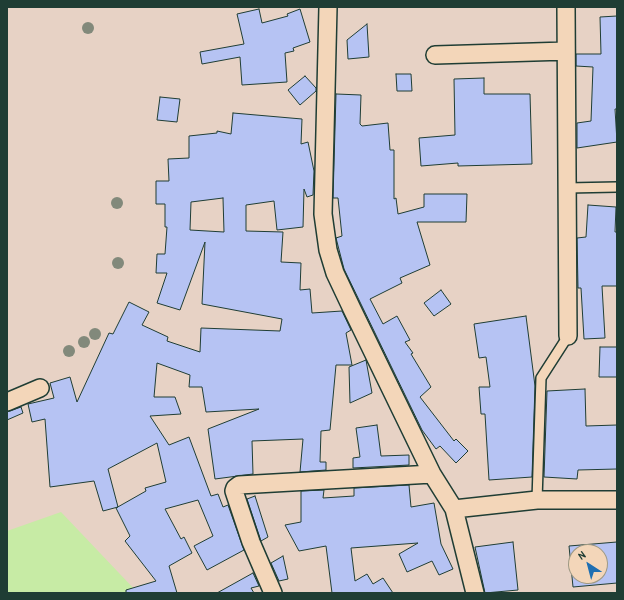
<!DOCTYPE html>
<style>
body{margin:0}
#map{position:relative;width:624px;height:600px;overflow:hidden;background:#e7d2c5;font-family:"Patrick Hand",sans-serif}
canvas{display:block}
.frame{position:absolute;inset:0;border:8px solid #1f3d34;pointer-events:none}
.north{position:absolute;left:568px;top:544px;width:40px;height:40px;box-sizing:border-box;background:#f3d6b9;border:1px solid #9e9984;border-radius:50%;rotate:324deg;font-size:11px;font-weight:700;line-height:16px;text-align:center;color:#1f3d34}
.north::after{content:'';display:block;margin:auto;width:14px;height:18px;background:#1f6fb2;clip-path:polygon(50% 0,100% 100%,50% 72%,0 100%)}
</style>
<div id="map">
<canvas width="624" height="600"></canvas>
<div class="frame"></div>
<div class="north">N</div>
</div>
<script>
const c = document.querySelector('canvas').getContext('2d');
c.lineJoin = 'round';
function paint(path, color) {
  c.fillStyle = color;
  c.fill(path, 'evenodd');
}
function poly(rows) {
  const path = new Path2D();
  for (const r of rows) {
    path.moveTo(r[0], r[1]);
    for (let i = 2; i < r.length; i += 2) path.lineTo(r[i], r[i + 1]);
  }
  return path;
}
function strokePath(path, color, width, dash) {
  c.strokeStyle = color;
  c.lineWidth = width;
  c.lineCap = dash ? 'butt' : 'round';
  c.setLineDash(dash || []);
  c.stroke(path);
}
paint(poly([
 [61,512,138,593,7,593,7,531]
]), '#c7eba5');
const building = poly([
 [259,9,262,23,288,16,287,14,300,9,310,42,293,48,294,51,285,53,287,82,242,85,240,57,202,64,200,52,244,44,237,14,259,9],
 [617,16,617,109,615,109,617,142,577,148,577,123,591,121,593,67,576,66,576,54,601,54,600,17,617,16],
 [367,24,369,57,348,59,347,40,367,24],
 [396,74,411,74,412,91,397,91,396,74],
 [305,76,316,88,316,91,300,105,288,90,305,76],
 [484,78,484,94,530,94,532,164,458,166,458,163,421,166,419,138,455,135,454,79,484,78],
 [336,94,361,95,360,124,362,126,388,123,390,150,394,150,394,199,396,198,398,214,424,207,424,194,467,194,466,222,417,222,430,265,400,278,402,283,370,299,383,324,397,316,410,340,405,342,413,353,411,354,431,387,420,397,454,441,456,439,468,451,456,463,440,446,436,449,422,430,344,269,336,238,342,236,338,198,333,198,336,94],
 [160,97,180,99,177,122,157,120,160,97],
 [233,113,302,119,301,144,308,142,314,171,313,195,307,197,304,189,303,227,277,230,274,201,246,205,246,231,283,232,281,262,301,263,300,290,310,289,312,313,342,311,351,330,346,333,352,365,336,365,330,430,321,431,320,462,326,462,326,470,300,472,303,439,252,441,253,474,215,479,208,429,259,409,206,412,202,387,189,387,190,375,157,363,154,397,175,397,181,414,150,416,169,445,189,437,211,496,218,494,223,507,228,505,244,550,207,570,194,546,213,536,198,500,165,509,181,539,184,537,192,553,169,566,177,593,126,593,126,590,156,581,125,541,130,536,116,508,146,491,145,488,166,482,157,443,108,469,118,507,103,511,94,481,50,487,45,419,32,422,28,404,54,398,50,383,70,377,77,402,109,333,113,334,129,302,149,312,142,325,168,337,167,341,200,352,201,328,280,331,282,319,202,304,205,242,180,310,157,303,167,273,156,273,157,254,165,254,167,227,165,227,165,204,156,204,156,181,169,181,168,159,189,158,189,136,217,133,217,131,231,134,233,113],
 [223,198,224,232,190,230,191,202,223,198],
 [588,205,616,207,615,232,617,232,617,286,602,286,605,338,584,339,581,288,578,288,577,238,586,237,588,205],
 [441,290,451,304,434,316,424,303,441,290],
 [526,316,535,386,532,477,489,480,485,414,481,414,479,387,490,387,486,357,479,358,474,324,526,316],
 [600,347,617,347,617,377,599,377,600,347],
 [366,360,372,393,350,403,349,367,366,360],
 [585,389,586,426,617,425,617,469,578,470,577,479,544,477,547,391,585,389],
 [21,407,23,413,7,420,7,412,21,407],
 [377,425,381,456,409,455,409,465,353,468,353,458,360,457,356,428,377,425],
 [409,485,411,507,434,503,441,544,453,569,439,575,432,561,407,572,399,554,418,543,351,548,355,581,367,574,373,584,383,578,393,593,332,593,326,546,299,551,285,525,301,522,301,491,324,490,323,498,354,496,354,488,409,485],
 [255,496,268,537,261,541,247,499,255,496],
 [513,542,518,590,485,593,475,547,513,542],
 [617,542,617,583,573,587,569,546,617,542],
 [576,552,600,552,600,576,576,576,576,552],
 [283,556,288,579,279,581,271,563,283,556],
 [253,573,259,586,251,588,254,593,217,593,253,573]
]);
paint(building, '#b6c3f3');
strokePath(building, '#1f3d34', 1);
const service = poly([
 [567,188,617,187],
 [537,500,541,378,568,336]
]);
const minor = poly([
 [328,7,323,214,328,250,335,273,352,309,432,474,454,509,475,593],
 [566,7,568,336],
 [435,55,566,51],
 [7,402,40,388],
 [454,509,537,500,617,500],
 [273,593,251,542,234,491,235,488,239,485,432,474]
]);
strokePath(service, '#1f3d34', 12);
strokePath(minor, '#1f3d34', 20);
strokePath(service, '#f3d6b9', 9);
strokePath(minor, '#f3d6b9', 17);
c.fillStyle = '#82897b';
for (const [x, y] of [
 [88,28],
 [117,203],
 [118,263],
 [95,334],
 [84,342],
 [69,351]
]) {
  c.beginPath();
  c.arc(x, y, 6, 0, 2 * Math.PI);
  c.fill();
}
</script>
